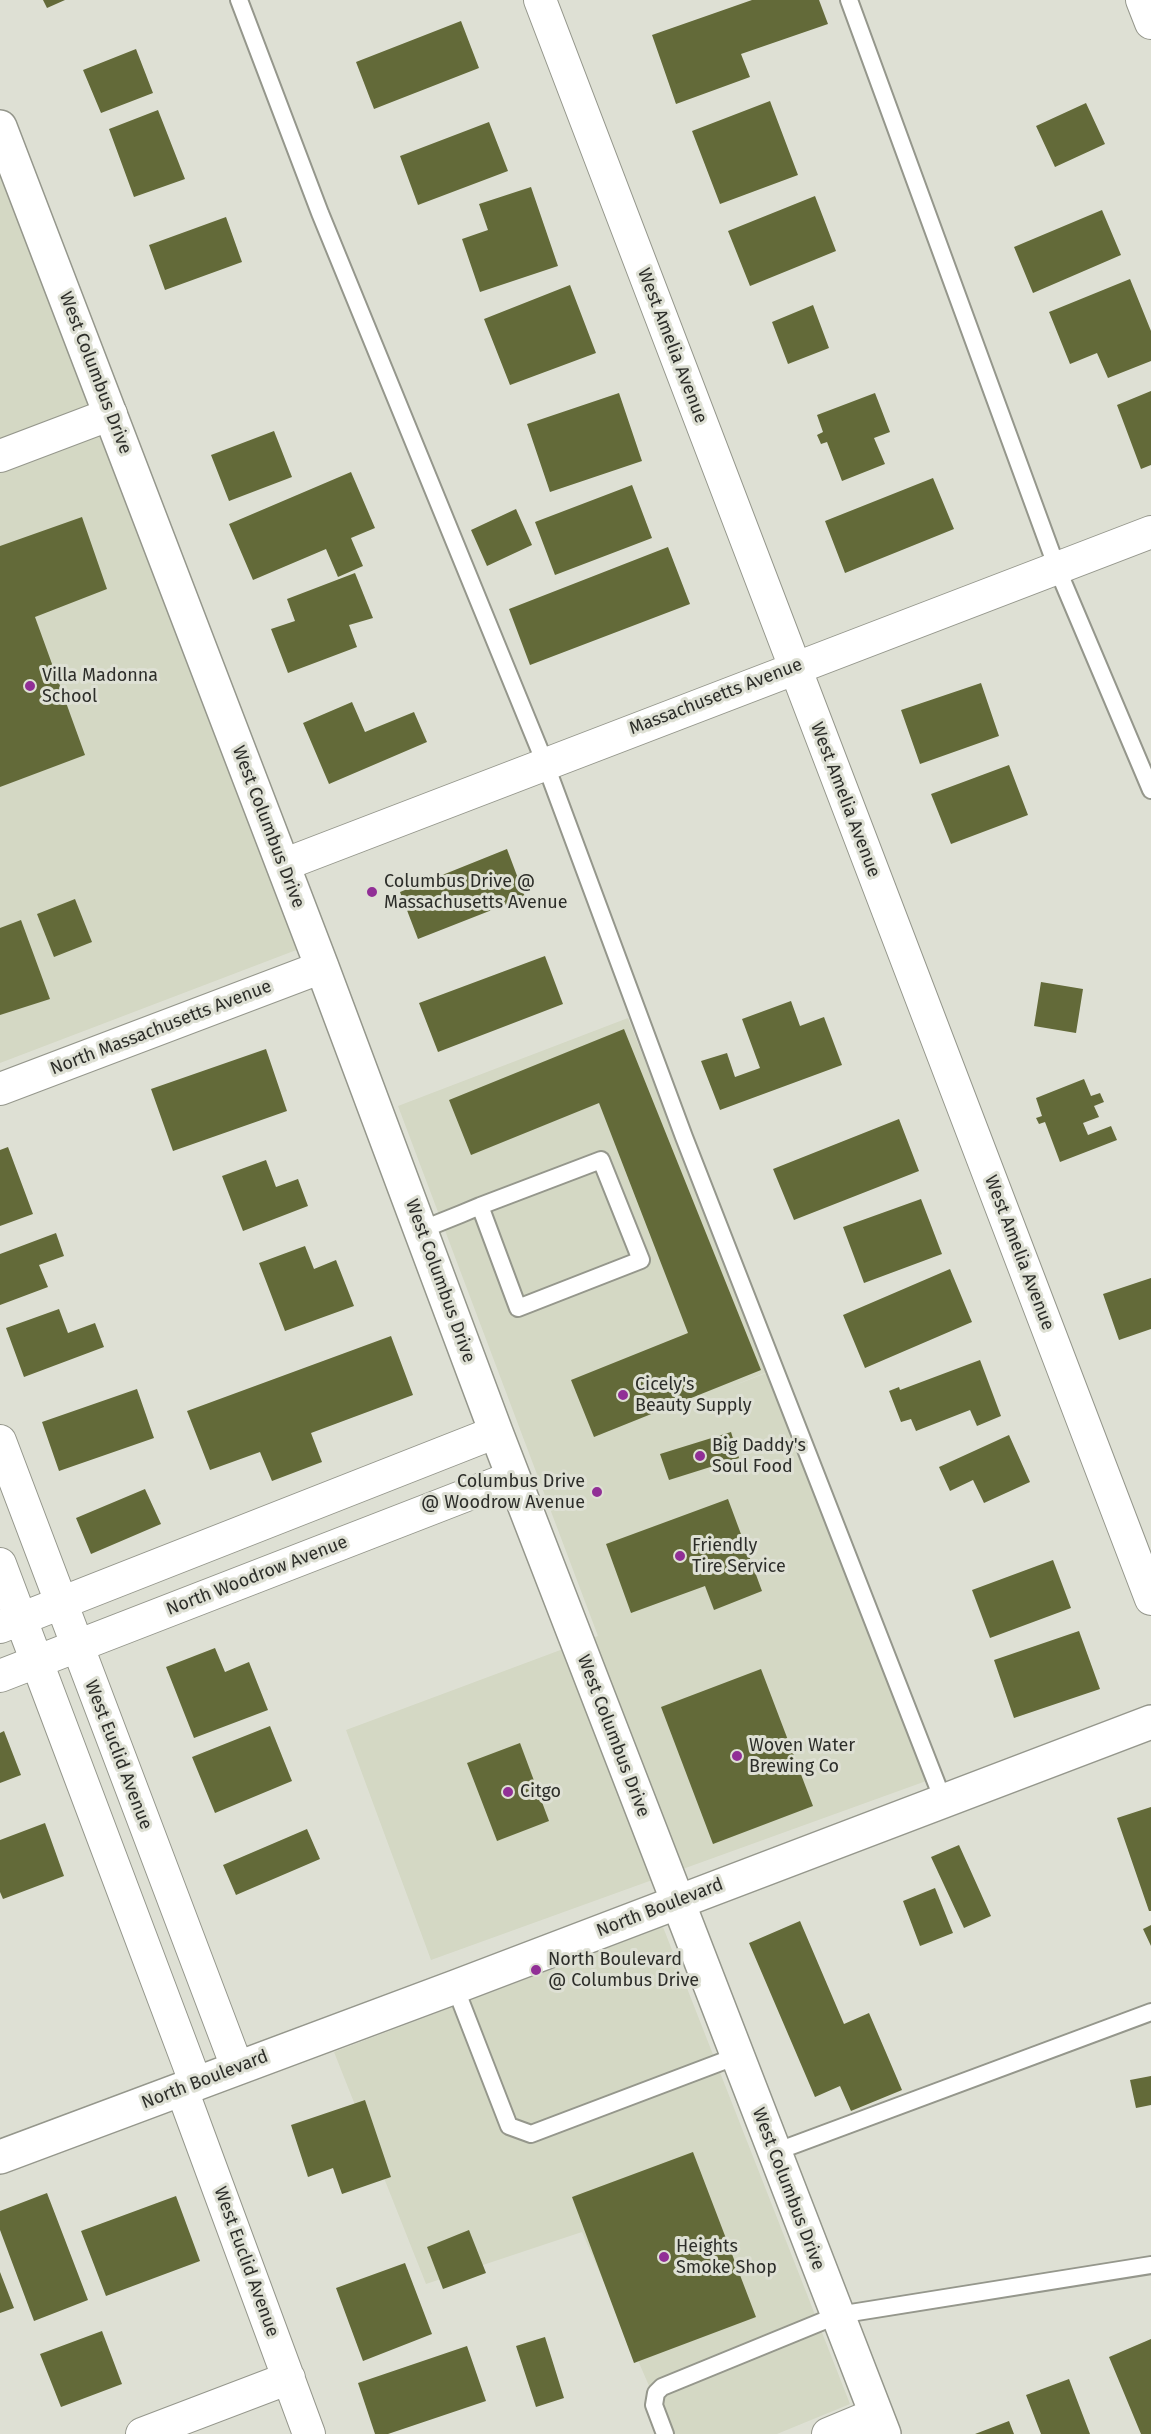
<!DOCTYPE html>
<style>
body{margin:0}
canvas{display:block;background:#dee0d4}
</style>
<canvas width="1151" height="2434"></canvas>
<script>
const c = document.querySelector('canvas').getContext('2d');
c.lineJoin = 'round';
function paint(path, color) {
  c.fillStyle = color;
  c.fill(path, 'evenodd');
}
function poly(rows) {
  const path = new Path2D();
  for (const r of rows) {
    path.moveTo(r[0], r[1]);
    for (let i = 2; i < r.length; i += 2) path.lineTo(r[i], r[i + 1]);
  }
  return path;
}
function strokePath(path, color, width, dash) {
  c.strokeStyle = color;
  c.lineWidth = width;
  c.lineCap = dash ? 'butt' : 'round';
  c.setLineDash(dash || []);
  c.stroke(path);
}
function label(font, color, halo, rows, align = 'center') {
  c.font = font + ' "Fira Sans",sans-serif';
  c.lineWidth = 6;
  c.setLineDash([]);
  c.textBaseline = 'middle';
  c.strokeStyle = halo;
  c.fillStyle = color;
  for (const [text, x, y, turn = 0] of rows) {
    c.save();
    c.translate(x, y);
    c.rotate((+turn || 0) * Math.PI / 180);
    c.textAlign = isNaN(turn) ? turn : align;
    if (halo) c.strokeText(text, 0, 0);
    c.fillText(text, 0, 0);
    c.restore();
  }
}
paint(poly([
 [0,159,299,949,0,1063],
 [628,1018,767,1372,725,1389,769,1372,929,1780,431,1960,346,1730,598,1636,398,1106],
 [663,1927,850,2404,777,2434,670,2434,582,2232,426,2284,334,2052]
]), '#d4d8c4');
paint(poly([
 [43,0,65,0,47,8],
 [752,0,819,0,828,24,741,54,750,77,676,104,652,35],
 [461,21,479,68,374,109,356,62],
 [136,49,153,93,101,113,83,70],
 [770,101,798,175,720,204,692,131],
 [1086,103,1105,144,1055,167,1036,126],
 [158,110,185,179,134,197,109,129],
 [489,122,508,171,418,205,400,156],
 [531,187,558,266,480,292,462,239,488,230,479,204],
 [815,196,836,251,750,286,728,231],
 [1102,210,1121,255,1033,293,1014,247],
 [226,217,242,262,165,290,149,245],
 [1130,279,1151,331,1151,361,1108,378,1097,353,1070,364,1049,312],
 [570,285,596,353,510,385,484,319],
 [813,305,829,348,788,364,772,322],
 [1151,391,1151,465,1141,469,1117,405],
 [619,393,642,461,550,492,527,424],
 [875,393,890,432,874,438,885,464,842,481,827,442,821,444,817,435,823,432,817,415],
 [274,431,292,477,229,501,211,455],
 [351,472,375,528,351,538,363,566,338,577,326,549,253,580,229,524],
 [933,478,954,529,845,573,825,521],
 [632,485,652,538,555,575,535,522],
 [516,509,532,545,487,566,471,530],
 [82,517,107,589,35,617,85,755,0,787,0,546],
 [668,547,690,604,530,665,509,609],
 [355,573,373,618,349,625,357,647,288,673,271,629,295,621,287,599],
 [981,683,999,736,920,764,901,710],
 [352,702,365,732,414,712,427,742,329,784,303,723],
 [1009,765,1028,815,951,844,931,794],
 [507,849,525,897,418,939,400,892],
 [75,899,92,942,54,957,37,914],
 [21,920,50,999,0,1015,0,928],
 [545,956,563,1004,438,1052,419,1003],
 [1041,982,1083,989,1076,1033,1034,1026],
 [791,1001,800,1026,824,1017,842,1065,720,1110,701,1061,727,1053,735,1077,760,1068,742,1019],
 [624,1029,761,1370,594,1437,571,1380,688,1333,599,1103,471,1155,449,1100],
 [266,1049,287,1111,173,1151,151,1089],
 [1084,1079,1091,1096,1100,1093,1104,1102,1094,1106,1099,1117,1083,1123,1088,1135,1111,1126,1117,1140,1060,1162,1045,1122,1039,1124,1036,1118,1042,1116,1036,1098],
 [899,1119,919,1171,794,1220,773,1169],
 [8,1147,33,1214,0,1226,0,1150],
 [266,1160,276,1187,298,1179,308,1206,243,1231,222,1176],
 [921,1199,942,1254,864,1283,843,1227],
 [56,1233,64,1256,39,1265,48,1287,0,1305,0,1254],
 [305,1246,314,1269,336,1260,354,1306,285,1331,259,1263],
 [950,1269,972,1322,865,1368,843,1315],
 [1151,1278,1151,1329,1119,1340,1103,1294],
 [59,1309,68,1333,95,1323,104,1347,24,1377,6,1328],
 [391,1336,413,1395,311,1433,322,1462,272,1481,260,1452,210,1470,187,1411],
 [980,1360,1001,1416,977,1426,970,1410,916,1431,911,1419,901,1422,889,1391,899,1387,900,1390],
 [137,1389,154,1438,59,1471,42,1422],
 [731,1432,739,1458,669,1480,660,1454],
 [1009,1435,1030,1482,984,1503,973,1480,950,1491,939,1467],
 [145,1489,161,1524,91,1554,76,1518],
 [728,1499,762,1591,714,1610,705,1586,631,1613,606,1544],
 [1053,1560,1071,1608,990,1638,972,1590],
 [1079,1631,1100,1689,1014,1718,994,1660],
 [215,1648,225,1672,249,1662,268,1710,194,1738,166,1667],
 [761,1669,813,1806,713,1844,661,1707],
 [270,1726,292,1781,215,1813,192,1757],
 [4,1731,21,1775,0,1783,0,1733],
 [520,1743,549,1821,497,1841,467,1763],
 [1151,1807,1151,1911,1149,1911,1117,1818],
 [45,1823,64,1876,3,1899,0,1892,0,1840],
 [307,1829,320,1859,236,1895,223,1865],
 [959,1845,991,1916,964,1928,931,1857],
 [935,1888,953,1933,920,1946,903,1901],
 [800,1921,844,2024,869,2013,902,2090,851,2111,840,2086,815,2097,749,1943],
 [1151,1925,1151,1946,1143,1929],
 [1151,2076,1151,2105,1136,2108,1130,2080],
 [365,2100,391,2177,342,2194,333,2168,308,2177,291,2125],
 [693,2152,756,2317,634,2363,572,2197],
 [47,2193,88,2300,34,2321,0,2230,0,2211],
 [176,2196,200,2261,106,2296,81,2231],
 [469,2230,486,2273,443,2289,427,2247],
 [405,2263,432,2334,363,2361,336,2288],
 [0,2272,14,2308,0,2313],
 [102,2331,122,2384,61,2407,40,2354],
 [545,2337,564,2398,536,2407,516,2346],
 [1151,2339,1151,2434,1141,2434,1109,2357],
 [467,2346,486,2401,388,2434,375,2434,358,2383],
 [1069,2379,1090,2434,1041,2434,1026,2395],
 [1009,2421,1014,2434,975,2434]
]), '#636a39');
const service = poly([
 [239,0,320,213,545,763,684,1137,943,1800],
 [849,0,1057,568,1151,790],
 [421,1230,461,1214,480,1206,601,1160,641,1260,518,1308,480,1206],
 [455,1987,509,2126,531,2134,737,2056],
 [775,2152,1151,2012],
 [665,2434,654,2405,656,2393,662,2387,838,2315,1151,2265]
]);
const minor = poly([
 [540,0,1151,1599],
 [1142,0,1151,23],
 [0,456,111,414],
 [283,865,1151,532],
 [0,1089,322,967],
 [0,1441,237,2067],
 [0,1564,196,2084],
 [0,1627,496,1432],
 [0,1676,513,1477],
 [182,2090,309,2434],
 [142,2434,289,2378],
 [828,2434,876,2414]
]);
const tertiary = poly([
 [0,2157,455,1987,1151,1722]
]);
const secondary = poly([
 [0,127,322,967,496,1432,884,2434]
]);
strokePath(service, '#95978c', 20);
strokePath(minor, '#95978c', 34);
strokePath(tertiary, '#95978c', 36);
strokePath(secondary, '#95978c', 36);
strokePath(service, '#fff', 16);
strokePath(minor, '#fff', 32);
strokePath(tertiary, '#fff', 33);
strokePath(secondary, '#fff', 33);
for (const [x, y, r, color] of [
 [30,686,6,"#912f96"],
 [372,892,6,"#912f96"],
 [623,1395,6,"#912f96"],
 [700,1456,6,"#912f96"],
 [597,1492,6,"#912f96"],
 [680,1556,6,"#912f96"],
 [737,1756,6,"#912f96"],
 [508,1792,6,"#912f96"],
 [536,1970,6,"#912f96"],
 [664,2257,6,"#912f96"]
]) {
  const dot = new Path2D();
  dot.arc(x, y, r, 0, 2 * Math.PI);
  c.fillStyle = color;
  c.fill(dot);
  strokePath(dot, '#dee0d4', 2);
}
label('18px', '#2d2e2a', '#dee0d4', [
 ["West Amelia Avenue",672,346,69],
 ["West Columbus Drive",95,373,69],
 ["Massachusetts Avenue",716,697,-21],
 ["West Amelia Avenue",845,800,69],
 ["West Columbus Drive",268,827,69],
 ["North Massachusetts Avenue",161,1028,-21],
 ["West Amelia Avenue",1019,1253,69],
 ["West Columbus Drive",440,1281,70],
 ["North Woodrow Avenue",257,1576,-21],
 ["West Columbus Drive",613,1736,69],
 ["West Euclid Avenue",118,1755,69],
 ["North Boulevard",660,1908,-21],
 ["North Boulevard",205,2080,-21],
 ["West Columbus Drive",788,2189,69],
 ["West Euclid Avenue",246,2262,70]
]);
label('18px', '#2d2e2a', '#dee0d4', [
 ["Villa Madonna",42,676],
 ["School",42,697],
 ["Columbus Drive @",384,882],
 ["Massachusetts Avenue",384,903],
 ["Cicely's",635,1385],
 ["Beauty Supply",635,1406],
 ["Big Daddy's",712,1446],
 ["Soul Food",712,1467],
 ["Columbus Drive",585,1482,"right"],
 ["@ Woodrow Avenue",585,1503,"right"],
 ["Friendly",692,1546],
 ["Tire Service",692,1567],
 ["Woven Water",749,1746],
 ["Brewing Co",749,1767],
 ["Citgo",520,1792],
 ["North Boulevard",548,1960],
 ["@ Columbus Drive",548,1981],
 ["Heights",676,2247],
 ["Smoke Shop",676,2268]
], 'left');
</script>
